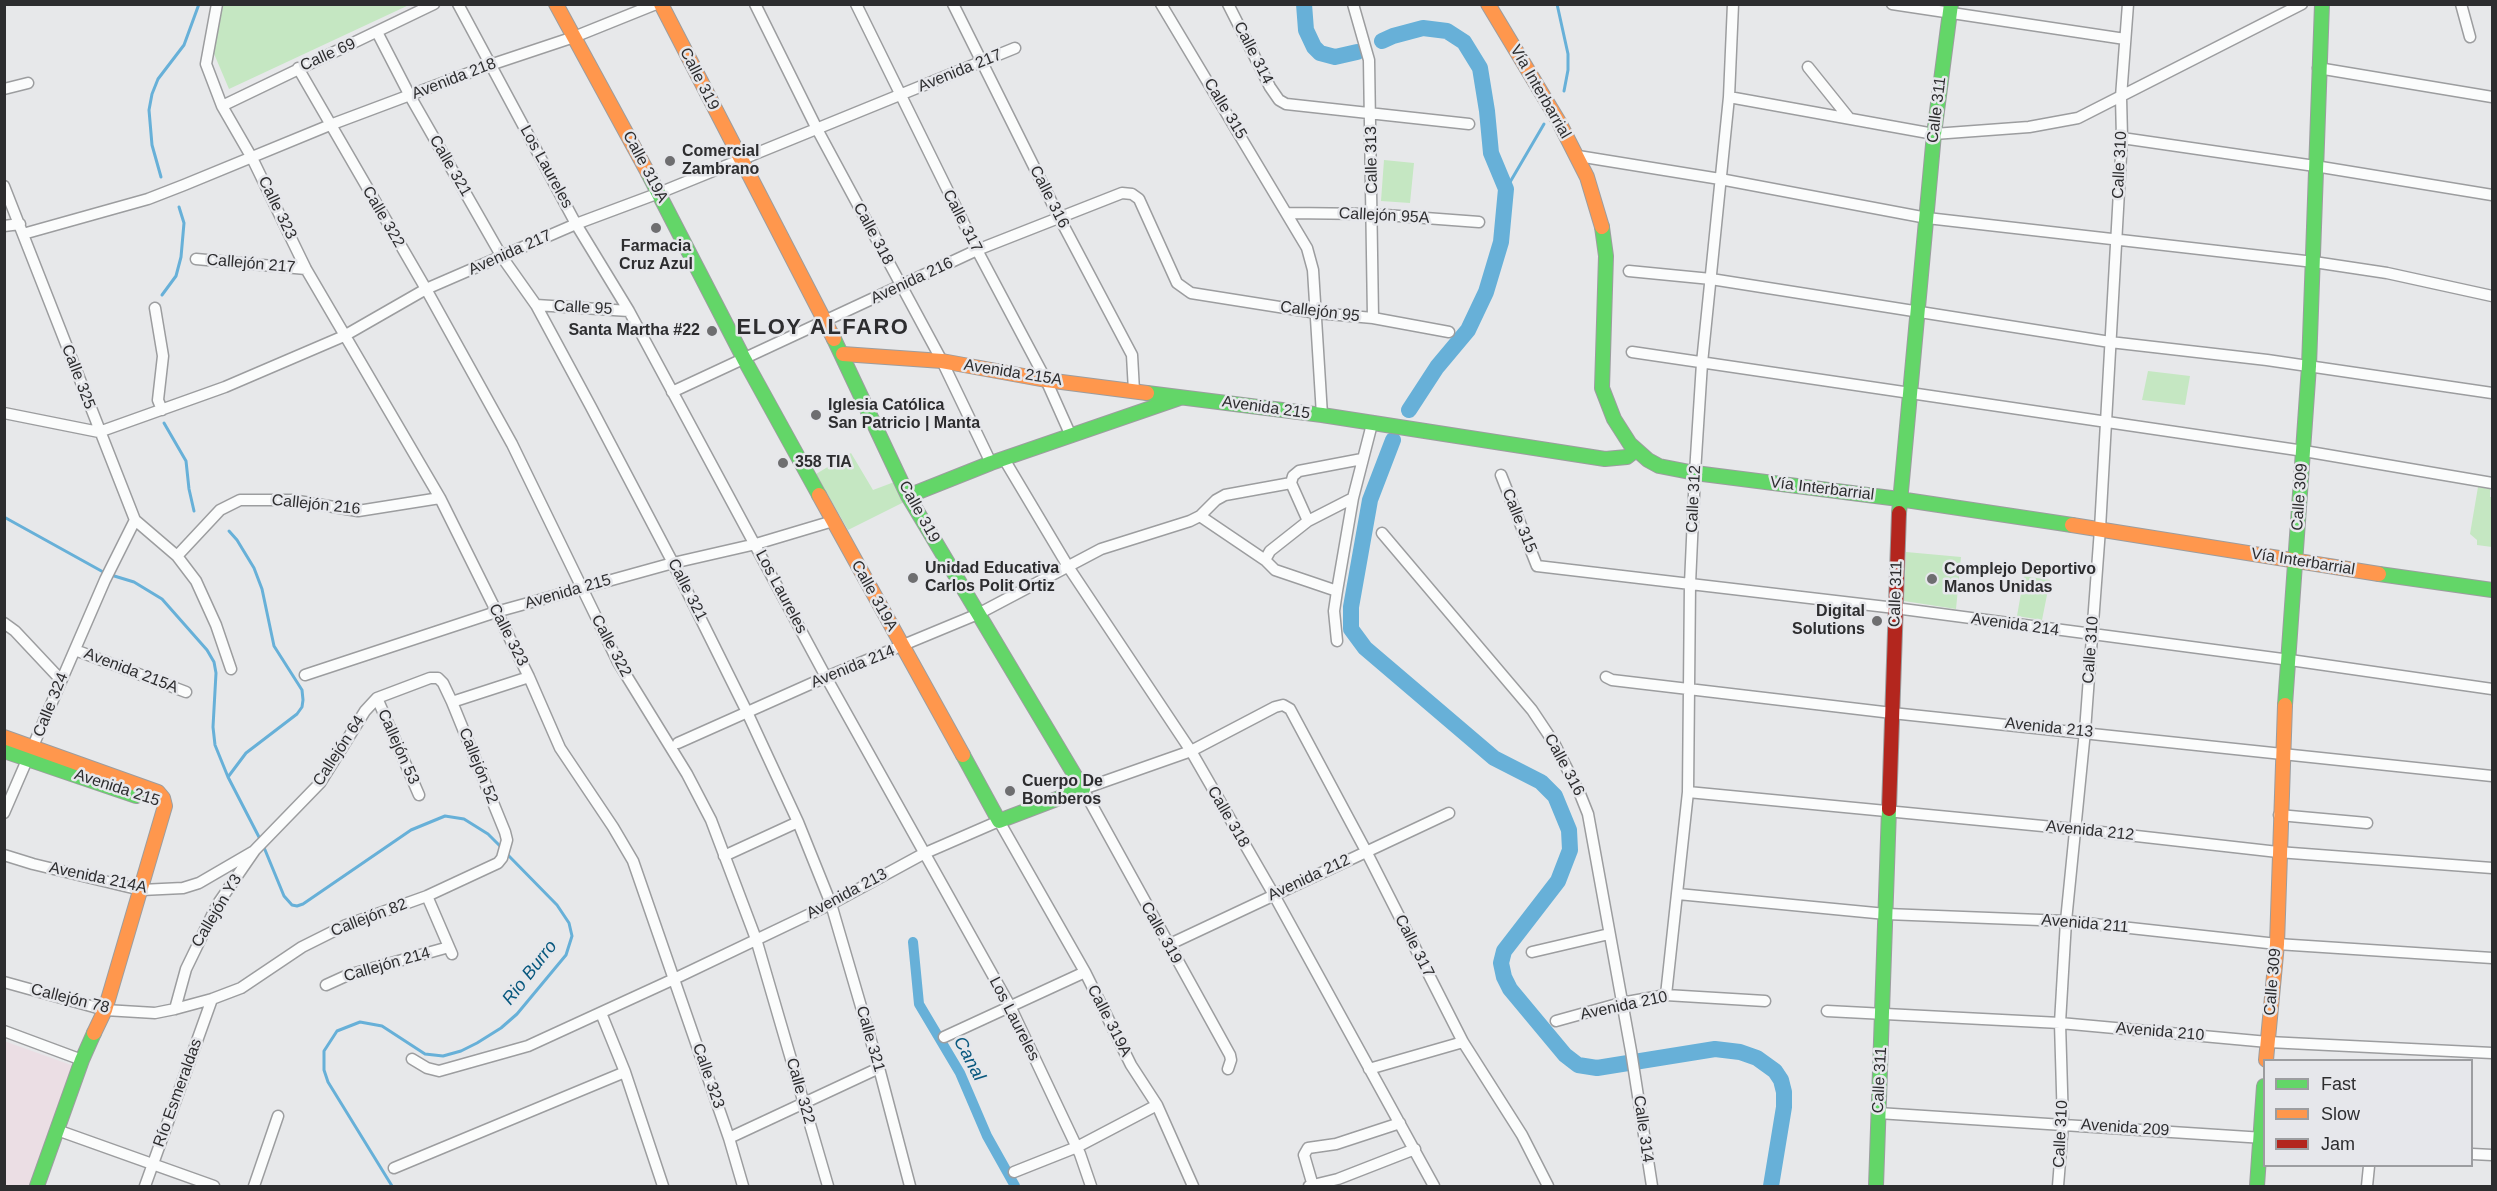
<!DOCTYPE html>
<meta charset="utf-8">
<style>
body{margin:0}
#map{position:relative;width:2497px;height:1191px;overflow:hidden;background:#e7e8ea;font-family:Arial,sans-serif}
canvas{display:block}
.frame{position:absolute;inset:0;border:6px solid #2d2d2f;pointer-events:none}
.legend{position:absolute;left:2263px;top:1059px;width:210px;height:108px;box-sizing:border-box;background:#e6e7eb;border:2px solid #9c9da0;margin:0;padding:8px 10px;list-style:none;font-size:18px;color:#2d2d2f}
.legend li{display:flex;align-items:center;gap:12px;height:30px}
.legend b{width:30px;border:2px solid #9c9da0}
</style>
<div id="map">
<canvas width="2497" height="1191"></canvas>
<div class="frame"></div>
<ul class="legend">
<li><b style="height:8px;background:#63d668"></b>Fast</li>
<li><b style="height:8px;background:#ff974d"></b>Slow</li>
<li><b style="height:8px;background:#b3261e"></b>Jam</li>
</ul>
</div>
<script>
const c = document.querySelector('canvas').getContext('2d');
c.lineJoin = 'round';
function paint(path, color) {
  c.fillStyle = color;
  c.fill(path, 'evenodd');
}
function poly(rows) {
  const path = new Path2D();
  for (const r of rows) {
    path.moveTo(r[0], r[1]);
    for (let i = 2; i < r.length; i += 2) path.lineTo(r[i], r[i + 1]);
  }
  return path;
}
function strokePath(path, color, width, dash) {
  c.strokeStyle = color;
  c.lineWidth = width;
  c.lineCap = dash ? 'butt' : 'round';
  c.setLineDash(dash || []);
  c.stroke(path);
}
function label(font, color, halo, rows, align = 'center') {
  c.font = font + ' Arial,sans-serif';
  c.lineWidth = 5;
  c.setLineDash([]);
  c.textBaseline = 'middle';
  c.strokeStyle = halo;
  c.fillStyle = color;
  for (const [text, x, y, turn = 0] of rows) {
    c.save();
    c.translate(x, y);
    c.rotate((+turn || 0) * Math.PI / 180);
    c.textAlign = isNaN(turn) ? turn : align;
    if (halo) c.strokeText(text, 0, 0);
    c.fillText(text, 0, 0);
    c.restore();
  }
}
paint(poly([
 [4,1041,74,1066,29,1186,5,1186]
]), '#ebdee4');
paint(poly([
 [221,5,409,5,229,89,212,49],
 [1384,160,1414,163,1410,203,1381,201],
 [2148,371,2190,376,2185,405,2142,400],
 [851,453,873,490,897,481,908,500,848,530,816,474],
 [2478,487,2490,489,2490,497,2492,497,2492,547,2477,545,2477,540,2470,534],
 [1906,552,1961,557,1956,609,1904,601],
 [2024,576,2050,580,2042,620,2017,616]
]), '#c5e7c2');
strokePath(poly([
 [1557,4,1568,54,1568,70,1564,91],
 [161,177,152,145,149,110,152,94,158,79,184,45,199,4],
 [1506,189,1544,124],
 [162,295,176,276,181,257,184,223,179,207],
 [164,423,186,461,189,489,194,511],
 [4,517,105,573],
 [111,575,134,582,162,599,207,650,214,662,216,673,213,727,215,745,228,777,260,839],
 [228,777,246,753,297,714,302,707,303,700,302,690,274,646,262,589,254,568,237,540,229,531],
 [263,845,284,896,292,905,297,906,303,904,411,830,445,816,464,819,488,834,502,848],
 [392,1186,328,1082,324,1070,324,1051,337,1031,360,1022,382,1026,425,1054,443,1056,461,1051,477,1043,501,1028,517,1014,566,955,572,936,569,923,557,905,506,853]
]), '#67b0d8', 3);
strokePath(poly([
 [913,942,919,1004,960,1073,987,1136,1015,1186]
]), '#67b0d8', 10);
strokePath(poly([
 [1304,4,1306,30,1314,47,1320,53,1335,57,1357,52],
 [1382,41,1393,36,1423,28,1447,31,1464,42,1480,68,1487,111,1491,153,1506,189,1501,242,1486,292,1468,330,1437,367,1409,410],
 [1393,440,1370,500,1351,607,1351,629,1365,648,1494,758,1541,782,1555,796,1569,830,1570,850,1558,881,1504,951,1501,963,1504,977,1510,989,1565,1055,1578,1065,1597,1068,1715,1049,1740,1052,1757,1058,1775,1071,1781,1080,1784,1092,1784,1107,1771,1186]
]), '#67b0d8', 16);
const street = poly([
 [217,4,206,64,222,106,252,158,306,269,440,498,529,677,560,748,613,827,633,861,729,1138,743,1186],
 [458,4,576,224,629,311,826,677,1010,1006,1080,1154,1091,1186],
 [755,4,817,129,942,361,991,463],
 [856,4,977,250,1046,380,1071,436],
 [953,4,1059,217,1132,355,1134,391],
 [1161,4,1307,248,1313,270,1322,415],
 [1228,4,1270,87,1279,100,1286,104,1469,124],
 [1353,4,1369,60,1373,318],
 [1892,4,2125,39],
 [2461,4,2470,37],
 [377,32,410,96,502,257,536,305,591,407,673,563,747,712,798,822,831,904,879,1068,910,1186],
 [1808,67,1849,118],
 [298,68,426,289,512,444,618,662,687,774,711,820,756,939,828,1186],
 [2318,68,2492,97],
 [4,89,28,83],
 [1729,97,1934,134,2029,127,2078,118,2302,4],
 [222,106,434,4],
 [2122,138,2315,166,2492,195],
 [1578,156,1720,179,1927,218,2314,262,2387,273,2492,296],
 [4,186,135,520,105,580,4,813],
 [1288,213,1372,214,1479,222],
 [4,226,20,224],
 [23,234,148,199,184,185,330,125,490,65,574,37,656,4],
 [196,259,306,269],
 [1629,271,1711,279,2110,342,2267,360,2492,393],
 [536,305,629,311],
 [155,308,163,356,158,400,162,410],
 [1632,352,2304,451,2492,483],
 [672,392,977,250,1122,193,1132,194,1139,199,1177,283,1191,293,1317,313,1373,318,1449,332],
 [4,413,99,432,225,387,344,336,426,289,576,224,659,193,1015,48],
 [1004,459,1069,568,1191,751,1274,895,1434,1186],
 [1501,475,1537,566,1895,608,2290,660,2492,689],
 [1200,516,1265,560],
 [135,520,177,556,196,581,216,625,231,669],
 [1308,521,1291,483,1293,476,1299,471,1362,459],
 [1382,533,1532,710,1554,743,1580,794,1588,814,1631,1051,1652,1186],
 [177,556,220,510,240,500,292,500,358,511,440,498],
 [1337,591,1275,570,1265,560,1270,551,1308,521,1353,498],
 [4,623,15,631,61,680],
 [1337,641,1334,611,1337,591,1353,498,1372,424],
 [75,650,186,692],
 [305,675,496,612,673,563,756,544,833,521],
 [1606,677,1612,680,1892,713,2492,776],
 [377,698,419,795],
 [452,702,529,677],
 [678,743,826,677,978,614,1101,549,1190,521,1200,516,1216,500,1225,495,1291,483],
 [1688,792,2074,829,2278,852,2492,868],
 [2279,815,2367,823],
 [4,855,33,864,141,890,183,888,199,883,254,851],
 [724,856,798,822],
 [1678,894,1886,914,2066,921,2277,944,2492,958],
 [427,896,452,954],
 [1168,945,1449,813],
 [1532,952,1609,934],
 [4,982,105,1010,155,1013,175,1009,212,999,241,988,302,947,346,925,427,896,498,863,502,858,507,840,505,832,452,702,443,683,438,678,430,678,377,698,365,711,320,783,255,850,217,905,186,969,175,1009],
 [326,985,348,975,449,947],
 [1666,995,1688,792,1690,584,1695,473,1702,363,1729,97,1733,4],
 [1827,1011,2060,1023,2268,1042,2492,1053],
 [601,1013,625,1072,663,1186],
 [1556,1021,1621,1003,1666,995,1765,1001],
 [4,1031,82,1060],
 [944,1037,1085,972],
 [412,1059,427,1068,439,1071,528,1046,674,979,831,904,923,854,999,821,1085,972,1131,1065,1157,1105,1193,1186],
 [1228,1069,1231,1060,1230,1055,1083,789,1191,751,1275,707,1283,705,1290,709,1366,851,1463,1042,1522,1135,1548,1186],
 [1369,1069,1463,1042],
 [1878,1113,2264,1138],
 [57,1130,214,1186],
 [729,1138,879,1068],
 [2472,1154,2492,1155],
 [394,1168,625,1072],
 [1014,1172,1077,1147,1157,1105],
 [145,1186,212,999],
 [254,1186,278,1116],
 [1309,1186,1338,1179,1415,1149],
 [1313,1186,1304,1155,1308,1148,1336,1144,1400,1123],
 [2058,1186,2063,1124,2060,1023,2066,921,2085,731,2100,529,2122,138,2121,97,2128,4],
 [2367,1186,2369,1166]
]);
const fast = poly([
 [648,173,744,359,819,495],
 [1602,227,1606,256,1602,388,1614,419,1630,444,1648,460,1659,466,1695,473,1899,499,2072,525],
 [834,339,908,496,1083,789,999,821,963,755],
 [1147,393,1322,415,1605,459,1627,457,1636,450],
 [908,496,991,463,1180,398],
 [1899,513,1934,134,1951,4],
 [2379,574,2492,590],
 [2285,705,2309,366,2322,4],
 [4,751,136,796],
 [37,1186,82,1060,94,1033],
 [1876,1186,1889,809],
 [2257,1186,2264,1086]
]);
const slow = poly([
 [556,4,648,173],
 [661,4,834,339],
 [1488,4,1559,122,1587,177,1602,227],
 [843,354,942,361,1046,380,1147,393],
 [819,495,963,755],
 [2072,525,2379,574],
 [4,737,158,792,163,798,165,806,105,1010,94,1033],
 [2266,1060,2277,944,2285,705]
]);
const jam = poly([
 [1889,809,1899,513]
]);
strokePath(street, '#9c9d9f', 13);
strokePath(fast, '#9c9d9f', 16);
strokePath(slow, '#9c9d9f', 16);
strokePath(jam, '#9c9d9f', 16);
strokePath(street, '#fbfcfc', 10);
strokePath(fast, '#63d668', 14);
strokePath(slow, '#ff974d', 14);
strokePath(jam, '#b3261e', 14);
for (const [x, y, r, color] of [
 [670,161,6,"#6e6e70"],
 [656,228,6,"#6e6e70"],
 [712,331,6,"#6e6e70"],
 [816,415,6,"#6e6e70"],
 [783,463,6,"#6e6e70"],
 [913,578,6,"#6e6e70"],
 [1932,579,6,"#6e6e70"],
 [1877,621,6,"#6e6e70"],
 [1010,791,6,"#6e6e70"]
]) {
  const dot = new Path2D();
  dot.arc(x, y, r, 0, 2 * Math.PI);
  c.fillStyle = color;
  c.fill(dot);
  strokePath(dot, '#e6e7eb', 2);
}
label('16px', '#2d2d2f', '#e6e7eb', [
 ["Calle 314",1253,53,63],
 ["Calle 69",328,55,-24],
 ["Avenida 217",960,71,-22],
 ["Avenida 218",454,79,-21],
 ["Calle 319",699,79,63],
 ["Vía Interbarrial",1540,92,60],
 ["Calle 315",1225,109,59],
 ["Calle 311",1937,110,-83],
 ["Calle 313",1372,160,-91],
 ["Calle 310",2120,165,-87],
 ["Calle 321",450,166,60],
 ["Los Laureles",546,167,61],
 ["Calle 319A",645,167,62],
 ["Calle 316",1049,197,63],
 ["Calle 323",277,208,64],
 ["Callejón 95A",1384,216,3],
 ["Calle 322",383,217,60],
 ["Calle 317",962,221,63],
 ["Calle 318",873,234,62],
 ["Avenida 217",510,253,-24],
 ["Callejón 217",251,264,5],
 ["Avenida 216",912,281,-25],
 ["Calle 95",583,308,3],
 ["Callejón 95",1320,312,7],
 ["Avenida 215A",1013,373,9],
 ["Calle 325",78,377,69],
 ["Avenida 215",1266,408,8],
 ["Vía Interbarrial",1822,489,7],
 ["Calle 309",2300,497,-86],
 ["Calle 312",1694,499,-87],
 ["Callejón 216",316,505,6],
 ["Calle 319",919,512,61],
 ["Calle 315",1519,521,68],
 ["Vía Interbarrial",2303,562,9],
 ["Calle 321",687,590,63],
 ["Avenida 215",568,592,-16],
 ["Los Laureles",781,592,62],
 ["Calle 311",1896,594,-88],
 ["Calle 319A",874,596,61],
 ["Avenida 214",2015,625,8],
 ["Calle 323",508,635,63],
 ["Calle 322",611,646,62],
 ["Calle 310",2091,650,-86],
 ["Avenida 214",853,667,-22],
 ["Avenida 215A",131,671,21],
 ["Calle 324",51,705,-68],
 ["Avenida 213",2049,728,6],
 ["Callejón 53",398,747,66],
 ["Callejón 64",339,751,-57],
 ["Calle 316",1564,765,62],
 ["Callejón 52",478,766,68],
 ["Avenida 215",117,788,18],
 ["Calle 318",1228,817,60],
 ["Avenida 212",2090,831,6],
 ["Avenida 214A",98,878,12],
 ["Avenida 212",1309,878,-25],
 ["Avenida 213",847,894,-28],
 ["Callejón Y3",217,911,-59],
 ["Callejón 82",369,918,-21],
 ["Avenida 211",2085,924,5],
 ["Calle 319",1161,933,61],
 ["Calle 317",1414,946,63],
 ["Callejón 214",387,965,-16],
 ["Calle 309",2273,982,-85],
 ["Callejón 78",70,999,14],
 ["Avenida 210",1624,1006,-12],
 ["Los Laureles",1014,1019,63],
 ["Calle 319A",1109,1021,63],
 ["Avenida 210",2160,1032,5],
 ["Calle 321",870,1039,74],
 ["Calle 323",708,1076,71],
 ["Calle 311",1880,1080,-87],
 ["Calle 322",800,1091,74],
 ["Río Esmeraldas",178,1093,-70],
 ["Avenida 209",2125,1128,4],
 ["Calle 314",1643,1129,82],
 ["Calle 310",2061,1134,-87]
]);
label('bold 16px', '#2d2d2f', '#e6e7eb', [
 ["Comercial",682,152],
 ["Zambrano",682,170],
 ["Farmacia",656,247,"center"],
 ["Cruz Azul",656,265,"center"],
 ["Santa Martha #22",700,331,"right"],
 ["Iglesia Católica",828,406],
 ["San Patricio | Manta",828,424],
 ["358 TIA",795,463],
 ["Unidad Educativa",925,569],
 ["Carlos Polit Ortiz",925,587],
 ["Complejo Deportivo",1944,570],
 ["Manos Unidas",1944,588],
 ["Digital",1865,612,"right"],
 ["Solutions",1865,630,"right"],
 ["Cuerpo De",1022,782],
 ["Bomberos",1022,800]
], 'left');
label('italic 18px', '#08587e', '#e6e7eb', [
 ["Rio Burro",530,973,-52],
 ["Canal",969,1059,62]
]);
c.letterSpacing = '1.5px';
label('bold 22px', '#2d2d2f', '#e6e7eb', [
 ["ELOY ALFARO",823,328]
]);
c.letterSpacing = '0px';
</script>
